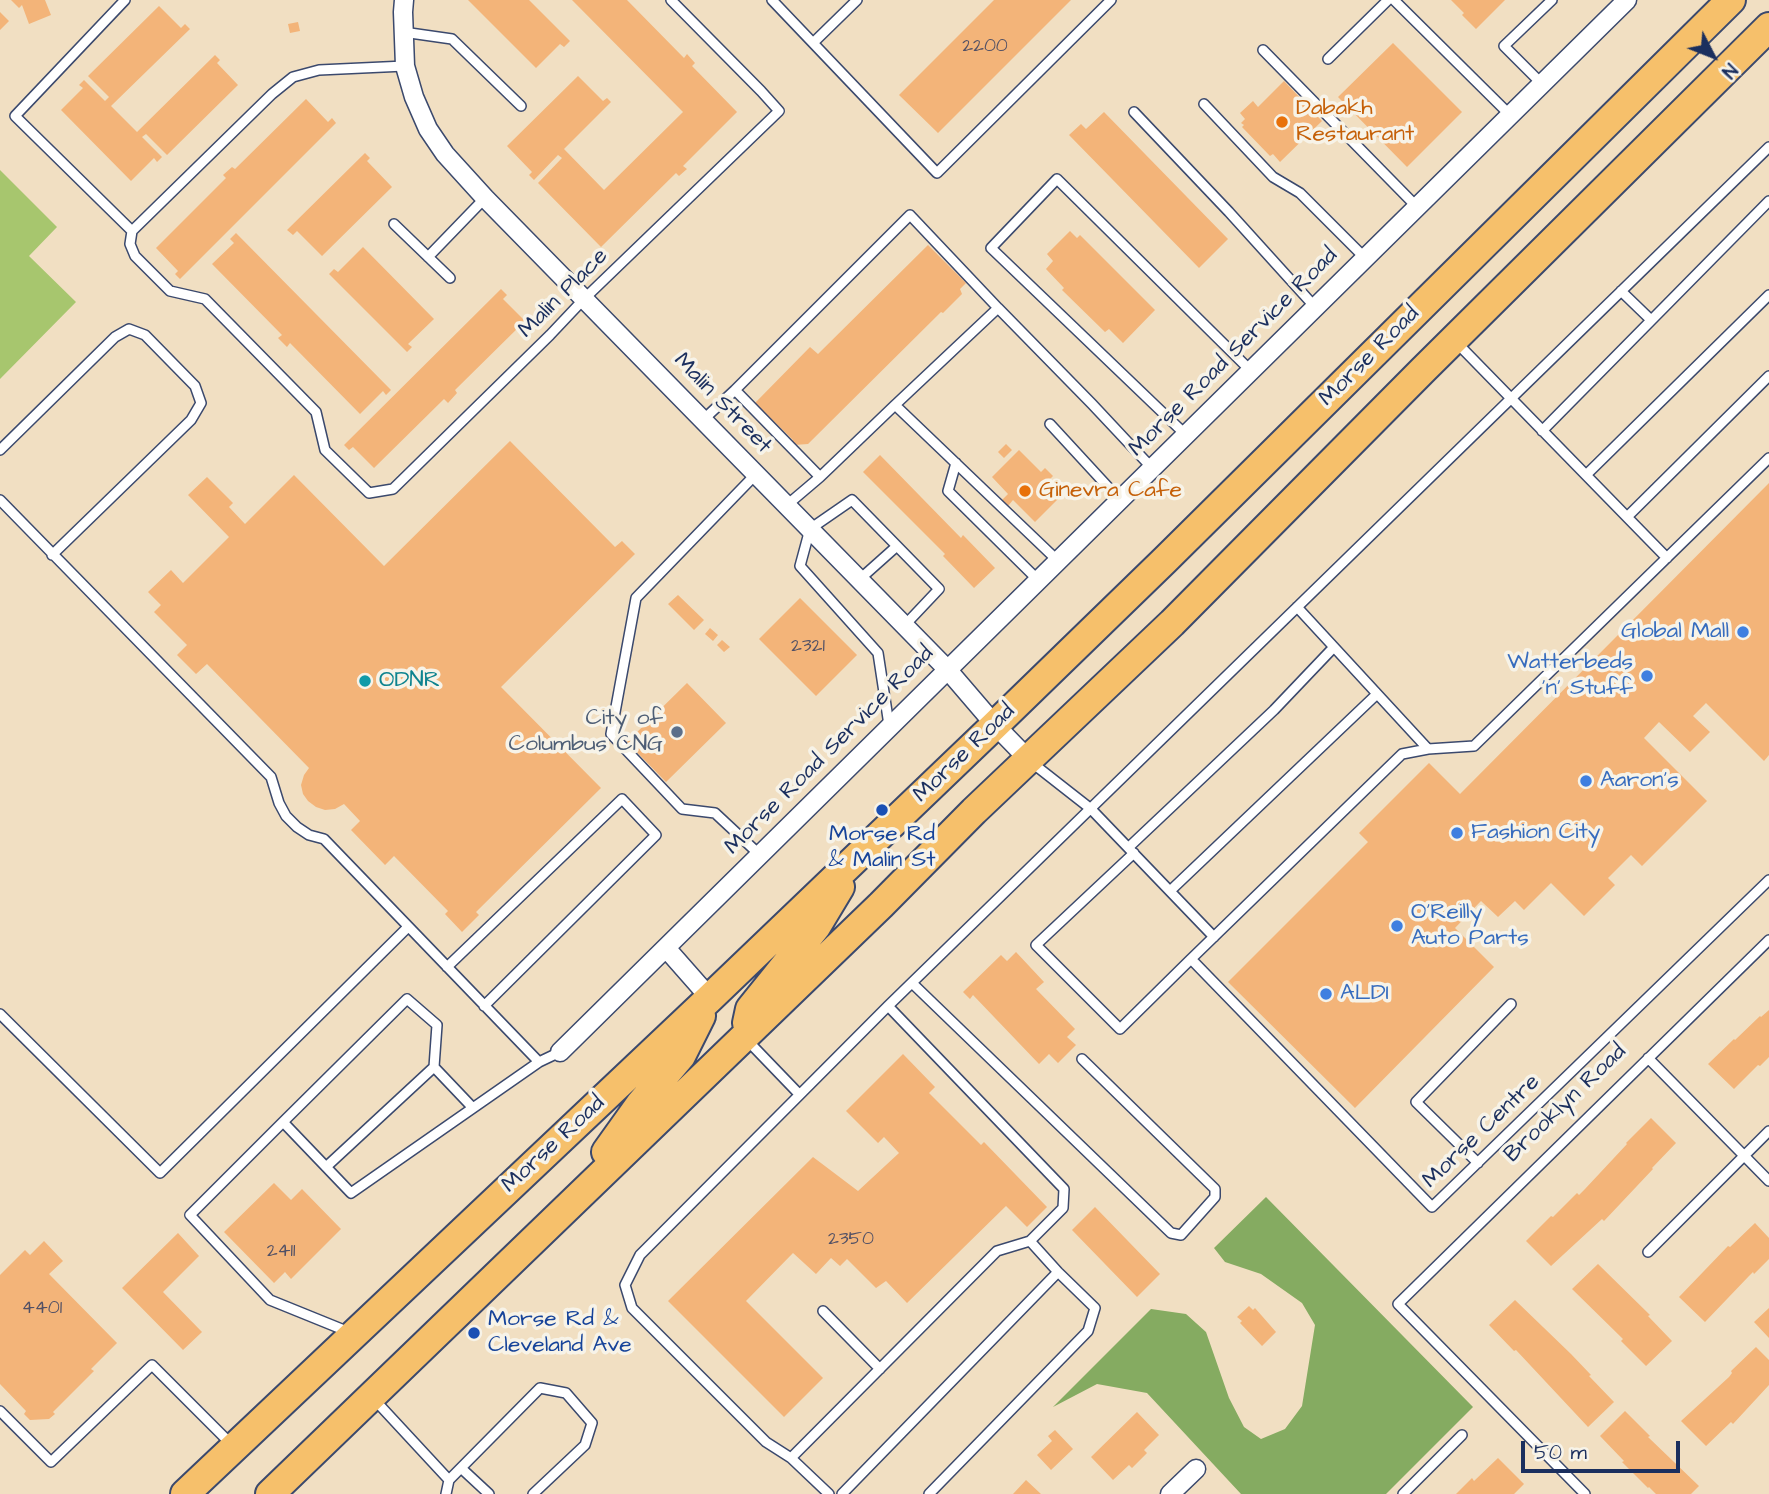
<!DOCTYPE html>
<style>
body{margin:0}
#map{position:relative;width:1769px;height:1494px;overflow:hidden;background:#f1dfc2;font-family:"Architects Daughter",sans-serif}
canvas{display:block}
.north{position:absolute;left:1678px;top:21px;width:70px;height:70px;-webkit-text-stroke:5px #f7f3e8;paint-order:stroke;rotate:132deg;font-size:19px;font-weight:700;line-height:28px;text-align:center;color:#1b2f5e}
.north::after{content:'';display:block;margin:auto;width:24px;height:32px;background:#1b2f5e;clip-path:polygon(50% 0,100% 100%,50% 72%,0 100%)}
.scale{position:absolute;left:1521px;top:1441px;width:159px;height:32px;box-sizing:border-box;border:4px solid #1b2f5e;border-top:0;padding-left:9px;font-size:21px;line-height:24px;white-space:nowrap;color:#1b2f5e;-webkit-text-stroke:5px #f7f3e8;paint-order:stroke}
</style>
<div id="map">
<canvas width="1769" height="1494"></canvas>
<div class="north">N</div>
<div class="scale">50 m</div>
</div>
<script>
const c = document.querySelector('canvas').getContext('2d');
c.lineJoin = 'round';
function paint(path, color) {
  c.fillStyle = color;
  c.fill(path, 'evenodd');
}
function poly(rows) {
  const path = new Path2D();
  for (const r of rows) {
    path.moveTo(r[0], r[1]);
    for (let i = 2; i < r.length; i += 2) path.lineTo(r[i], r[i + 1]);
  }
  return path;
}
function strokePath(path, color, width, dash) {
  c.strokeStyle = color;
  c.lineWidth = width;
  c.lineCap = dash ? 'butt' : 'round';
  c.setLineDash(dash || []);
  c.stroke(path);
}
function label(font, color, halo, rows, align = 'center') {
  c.font = font + ' "Architects Daughter",sans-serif';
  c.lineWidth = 7;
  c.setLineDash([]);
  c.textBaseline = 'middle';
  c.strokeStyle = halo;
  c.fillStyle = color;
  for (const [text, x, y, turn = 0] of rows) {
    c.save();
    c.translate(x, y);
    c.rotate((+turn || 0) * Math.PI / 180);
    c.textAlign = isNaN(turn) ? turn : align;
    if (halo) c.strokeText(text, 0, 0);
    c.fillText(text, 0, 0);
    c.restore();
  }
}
paint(poly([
 [0,170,57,227,29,256,76,302,0,379]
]), '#a7c66e');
paint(poly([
 [1266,1197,1473,1407,1386,1494,1241,1494,1147,1393,1097,1384,1053,1407,1151,1309,1186,1314,1206,1332,1229,1398,1244,1427,1261,1439,1285,1429,1302,1406,1315,1325,1302,1303,1261,1274,1225,1262,1214,1248]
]), '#85ab61');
paint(poly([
 [11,0,45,0,51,15,29,24,22,5,19,8],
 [468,0,529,0,570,41,564,47,560,44,536,68],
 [572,0,627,0,684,58,687,54,695,63,692,66,737,112,683,166,687,169,679,176,676,173,601,247,538,183,562,158,558,155,534,180,529,175,532,172,507,146,578,76,603,101,607,98,611,102,564,149,604,190,683,112],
 [994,0,1071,0,938,133,899,95],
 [1451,0,1505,0,1476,29,1462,15,1464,13],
 [159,6,181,28,185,24,190,29,111,106,137,132,215,55,220,60,217,63,238,85,167,155,146,134,142,137,162,157,157,162,154,158,131,181,61,110,83,88,79,85,84,80,105,101,109,97,88,76],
 [0,12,9,21,0,30],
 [298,22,300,31,290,33,288,24],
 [1393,43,1462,112,1407,167,1338,97],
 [1284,81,1322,121,1280,162,1273,154,1270,156,1242,127,1244,125,1241,123,1245,119,1240,113,1253,101,1258,107],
 [306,99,328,122,332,118,336,123,180,279,175,274,178,271,156,248,226,178,223,175,232,167,235,169],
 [1104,112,1228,239,1199,268,1069,135,1081,124,1086,129],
 [365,153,370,158,367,161,392,187,322,256,297,231,293,235,287,230],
 [1070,231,1077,238,1080,235,1155,310,1123,343,1109,329,1105,332,1062,290,1064,288,1046,269,1053,261,1047,254],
 [236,233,391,390,386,395,383,391,360,414,290,343,287,347,278,338,282,335,212,264,234,243,230,239],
 [928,245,966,283,960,289,962,294,943,313,941,312,808,444,794,445,791,442,793,440,755,403,810,347,818,354],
 [363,247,434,319,408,344,412,347,407,352,329,274,334,269,338,272],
 [501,289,507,295,503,299,525,321,455,390,457,393,448,403,444,399,374,468,353,447,349,450,344,445],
 [510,441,615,547,622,541,635,554,501,687,601,788,476,912,479,915,462,932,445,914,448,911,394,856,385,865,351,830,360,821,344,804,335,809,325,810,316,807,308,801,303,794,301,785,304,775,309,768,207,664,196,674,177,655,187,645,154,612,161,605,148,592,171,570,183,583,229,537,188,495,207,477,233,503,229,507,245,524,294,475,384,566],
 [1006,444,1012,450,1004,458,998,452],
 [1019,450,1041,472,1045,468,1053,476,1048,481,1062,495,1035,522,1013,500,1008,506,1002,500,1008,494,992,477],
 [880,455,961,538,963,535,995,568,974,588,943,556,945,554,863,472],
 [1769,483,1769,755,1764,761,1706,703,1693,716,1710,732,1690,752,1659,722,1644,738,1707,801,1642,866,1631,855,1608,878,1615,885,1584,916,1551,883,1524,910,1515,901,1498,917,1481,901,1455,928,1494,967,1355,1108,1228,982,1368,842,1359,833,1429,763,1460,794],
 [678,595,704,620,694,630,668,604],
 [800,598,857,655,816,696,759,639],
 [710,628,718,635,713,641,705,634],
 [722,640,730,647,724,652,717,645],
 [687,683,726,723,666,782,627,742],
 [1016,952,1044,982,1036,989,1075,1029,1067,1037,1076,1045,1058,1063,1049,1054,1039,1064,973,995,970,999,963,992,1001,955,1007,961],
 [1769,1010,1769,1057,1760,1066,1758,1065,1734,1089,1708,1064,1734,1039,1735,1040,1760,1016,1761,1017],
 [903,1054,935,1087,929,1093,981,1145,984,1142,1047,1207,1027,1227,1006,1206,907,1303,886,1281,876,1288,847,1259,840,1266,831,1258,816,1274,793,1253,746,1301,823,1378,784,1417,668,1301,813,1157,858,1191,899,1153,884,1137,878,1143,846,1111],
 [1651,1118,1676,1143,1652,1168,1653,1169,1604,1221,1602,1219,1551,1266,1526,1241,1551,1216,1553,1217,1577,1193,1579,1195,1585,1189,1627,1144,1626,1143],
 [274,1183,291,1200,302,1189,341,1229,291,1279,285,1272,274,1283,224,1232],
 [1095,1207,1160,1274,1137,1297,1072,1230],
 [1755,1223,1769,1238,1769,1259,1754,1274,1753,1272,1749,1276,1705,1322,1679,1297,1728,1246,1730,1247],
 [178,1233,199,1256,163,1292,202,1332,183,1350,122,1288],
 [44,1241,63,1261,49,1274,117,1343,91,1369,94,1371,53,1412,55,1414,49,1419,30,1420,24,1414,26,1411,0,1384,0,1275,25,1250,30,1255],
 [1598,1264,1650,1315,1648,1316,1672,1341,1646,1366,1621,1341,1623,1339,1572,1289],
 [1515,1300,1571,1354,1591,1375,1589,1376,1614,1402,1588,1427,1516,1350,1514,1351,1489,1325],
 [1249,1306,1253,1310,1255,1308,1276,1332,1262,1346,1240,1323,1242,1321,1237,1317],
 [1769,1308,1769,1338,1754,1322],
 [1756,1347,1769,1360,1769,1385,1733,1424,1731,1422,1706,1446,1681,1421,1729,1377,1732,1373,1731,1371],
 [1625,1411,1650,1436,1648,1437,1699,1486,1691,1494,1656,1494,1649,1487,1648,1488,1622,1462,1624,1461,1600,1436],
 [1137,1412,1159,1435,1144,1450,1147,1453,1132,1468,1129,1465,1113,1480,1091,1457],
 [1055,1430,1073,1449,1051,1470,1037,1455,1052,1441,1048,1436],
 [1498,1458,1524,1484,1514,1494,1456,1494,1472,1478,1474,1481],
 [1026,1480,1041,1494,1013,1494]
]), '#f3b479');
const service = poly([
 [125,0,15,116,132,231],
 [772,0,937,173,1111,0],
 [1394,0,1510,115],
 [403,32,452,39,521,106],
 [814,42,857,0],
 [1263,50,1417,207],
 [1328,59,1388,0],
 [1542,84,1504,46,1552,0],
 [1204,104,1273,177,1300,193,1365,258],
 [1134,112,1229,212,1315,307],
 [394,224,450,278],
 [132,231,130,244,135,256,170,291,205,299,316,412,325,450,369,493,393,489,550,335,584,299,779,111,761,91,671,0],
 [132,231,272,94,293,77,319,70,405,66],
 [428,257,485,198],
 [1621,291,1651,320],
 [1455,341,1667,558],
 [735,390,910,215,998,308],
 [703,420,735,390,820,477],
 [1050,424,1120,500],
 [1542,431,1769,201],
 [1186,435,991,248,1057,179,1251,371],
 [0,450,115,337,129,329,145,335,195,386,201,403,191,420,52,555],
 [956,463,948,491,1038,580],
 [756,474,636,598,611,734,682,809,715,813,760,855],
 [1586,475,1769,295],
 [0,500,271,777,279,803,286,816,297,827,309,835,324,839,539,1062,560,1052],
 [787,505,820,477,895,405],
 [1627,517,1769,376],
 [1058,561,895,405,998,308,1092,404,1152,468],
 [860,579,897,546],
 [1297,607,1428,749,1474,746,1769,458],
 [889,725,878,653,800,566,810,529,852,500,939,589,905,625],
 [1428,749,1402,754,1191,959,1432,1207,1769,880],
 [1031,762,1091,809,1214,937],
 [1129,847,1274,710,1334,647],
 [1134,853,1036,945,1120,1029,1191,959],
 [1170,891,1377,694],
 [447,967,622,799,656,835,484,1006],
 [912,983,1171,1233,1181,1235,1215,1197,1215,1189,1082,1059],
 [0,1014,160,1173,408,927],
 [747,1040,799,1094],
 [1648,1058,1769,1181],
 [283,1122,407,999,437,1025,434,1067,473,1108],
 [1478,1163,1416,1102,1511,1004],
 [326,1167,434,1067],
 [1648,1252,1769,1131],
 [823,1311,880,1369],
 [349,1332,270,1300,190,1215,283,1122,351,1193,539,1062],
 [373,1398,449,1480,446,1494],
 [0,1411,51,1462,152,1365,233,1446],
 [791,1458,997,1251,1030,1241,1063,1208,1064,1189,888,1006],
 [461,1468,489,1494],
 [449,1480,540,1388,566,1393,592,1423,585,1445,533,1494],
 [829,1494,791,1458,766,1442,632,1308,625,1285,640,1255,888,1006,1769,147],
 [842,1494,1058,1272],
 [929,1494,1088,1331,1095,1308,1058,1272,1030,1241],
 [1403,1494,1462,1435],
 [1585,1494,1398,1304,1769,940]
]);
const minor = poly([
 [404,0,403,12,405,66,414,97,428,129,445,154,485,198,947,669,995,725,1029,760],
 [666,948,710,998],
 [560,1052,1627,0],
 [1170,1494,1196,1469]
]);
const primary = poly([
 [747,1023,750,1009,816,927,840,887],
 [606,1152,641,1103,681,1056,701,1016],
 [185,1494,710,998,995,725,1165,560,1731,0],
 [270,1494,881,905,974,811,1172,623,1423,370,1769,27]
]);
strokePath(service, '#3b496d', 12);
strokePath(minor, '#3b496d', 21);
strokePath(primary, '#3b496d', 32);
strokePath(service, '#fff', 9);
strokePath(minor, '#fff', 18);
strokePath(primary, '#f6c06b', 28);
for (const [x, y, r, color] of [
 [1282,122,7,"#e8710a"],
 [1025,491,7,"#e8710a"],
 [1743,632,7,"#3f7fe0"],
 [1647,676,7,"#3f7fe0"],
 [365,681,7,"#0f9aa8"],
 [677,732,7,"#5c6f8a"],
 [1586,781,7,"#3f7fe0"],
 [882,810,7,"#1a4fb4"],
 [1457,833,7,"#3f7fe0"],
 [1397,926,7,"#3f7fe0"],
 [1326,994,7,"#3f7fe0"],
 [474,1333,7,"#1a4fb4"]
]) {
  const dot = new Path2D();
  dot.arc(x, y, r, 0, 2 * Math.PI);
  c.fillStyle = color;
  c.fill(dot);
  strokePath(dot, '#f7f3e8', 2.5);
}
label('19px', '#515065', null, [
 ["2200",985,47],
 ["2321",808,647],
 ["2350",851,1240],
 ["2411",281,1252],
 ["4401",42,1309]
]);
label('23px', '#c56008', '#f7f3e8', [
 ["Dabakh",1296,109],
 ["Restaurant",1296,135],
 ["Ginevra Cafe",1039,491]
], 'left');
label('23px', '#1b2f5e', '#f7f3e8', [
 ["Malin Place",564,294,-45],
 ["Morse Road Service Road",1234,353,-45],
 ["Morse Road",1370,357,-45],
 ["Malin Street",722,404,46],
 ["Morse Road Service Road",830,751,-45],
 ["Morse Road",965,754,-44],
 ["Brooklyn Road",1566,1104,-44],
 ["Morse Centre",1482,1132,-44],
 ["Morse Road",554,1145,-43]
]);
label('23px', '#366cbe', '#f7f3e8', [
 ["Global Mall",1729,632,"right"],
 ["Watterbeds",1633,663,"right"],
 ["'n' Stuff",1633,689,"right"],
 ["Aaron's",1600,781],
 ["Fashion City",1471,833],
 ["O'Reilly",1411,913],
 ["Auto Parts",1411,939],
 ["ALDI",1340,994]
], 'left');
label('23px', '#0d838f', '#f7f3e8', [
 ["ODNR",379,681]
], 'left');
label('23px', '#4e5e75', '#f7f3e8', [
 ["City of",663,719],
 ["Columbus CNG",663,745]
], 'right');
label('23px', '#164399', '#f7f3e8', [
 ["Morse Rd",882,835],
 ["& Malin St",882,861],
 ["Morse Rd &",488,1320,"left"],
 ["Cleveland Ave",488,1346,"left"]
]);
</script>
